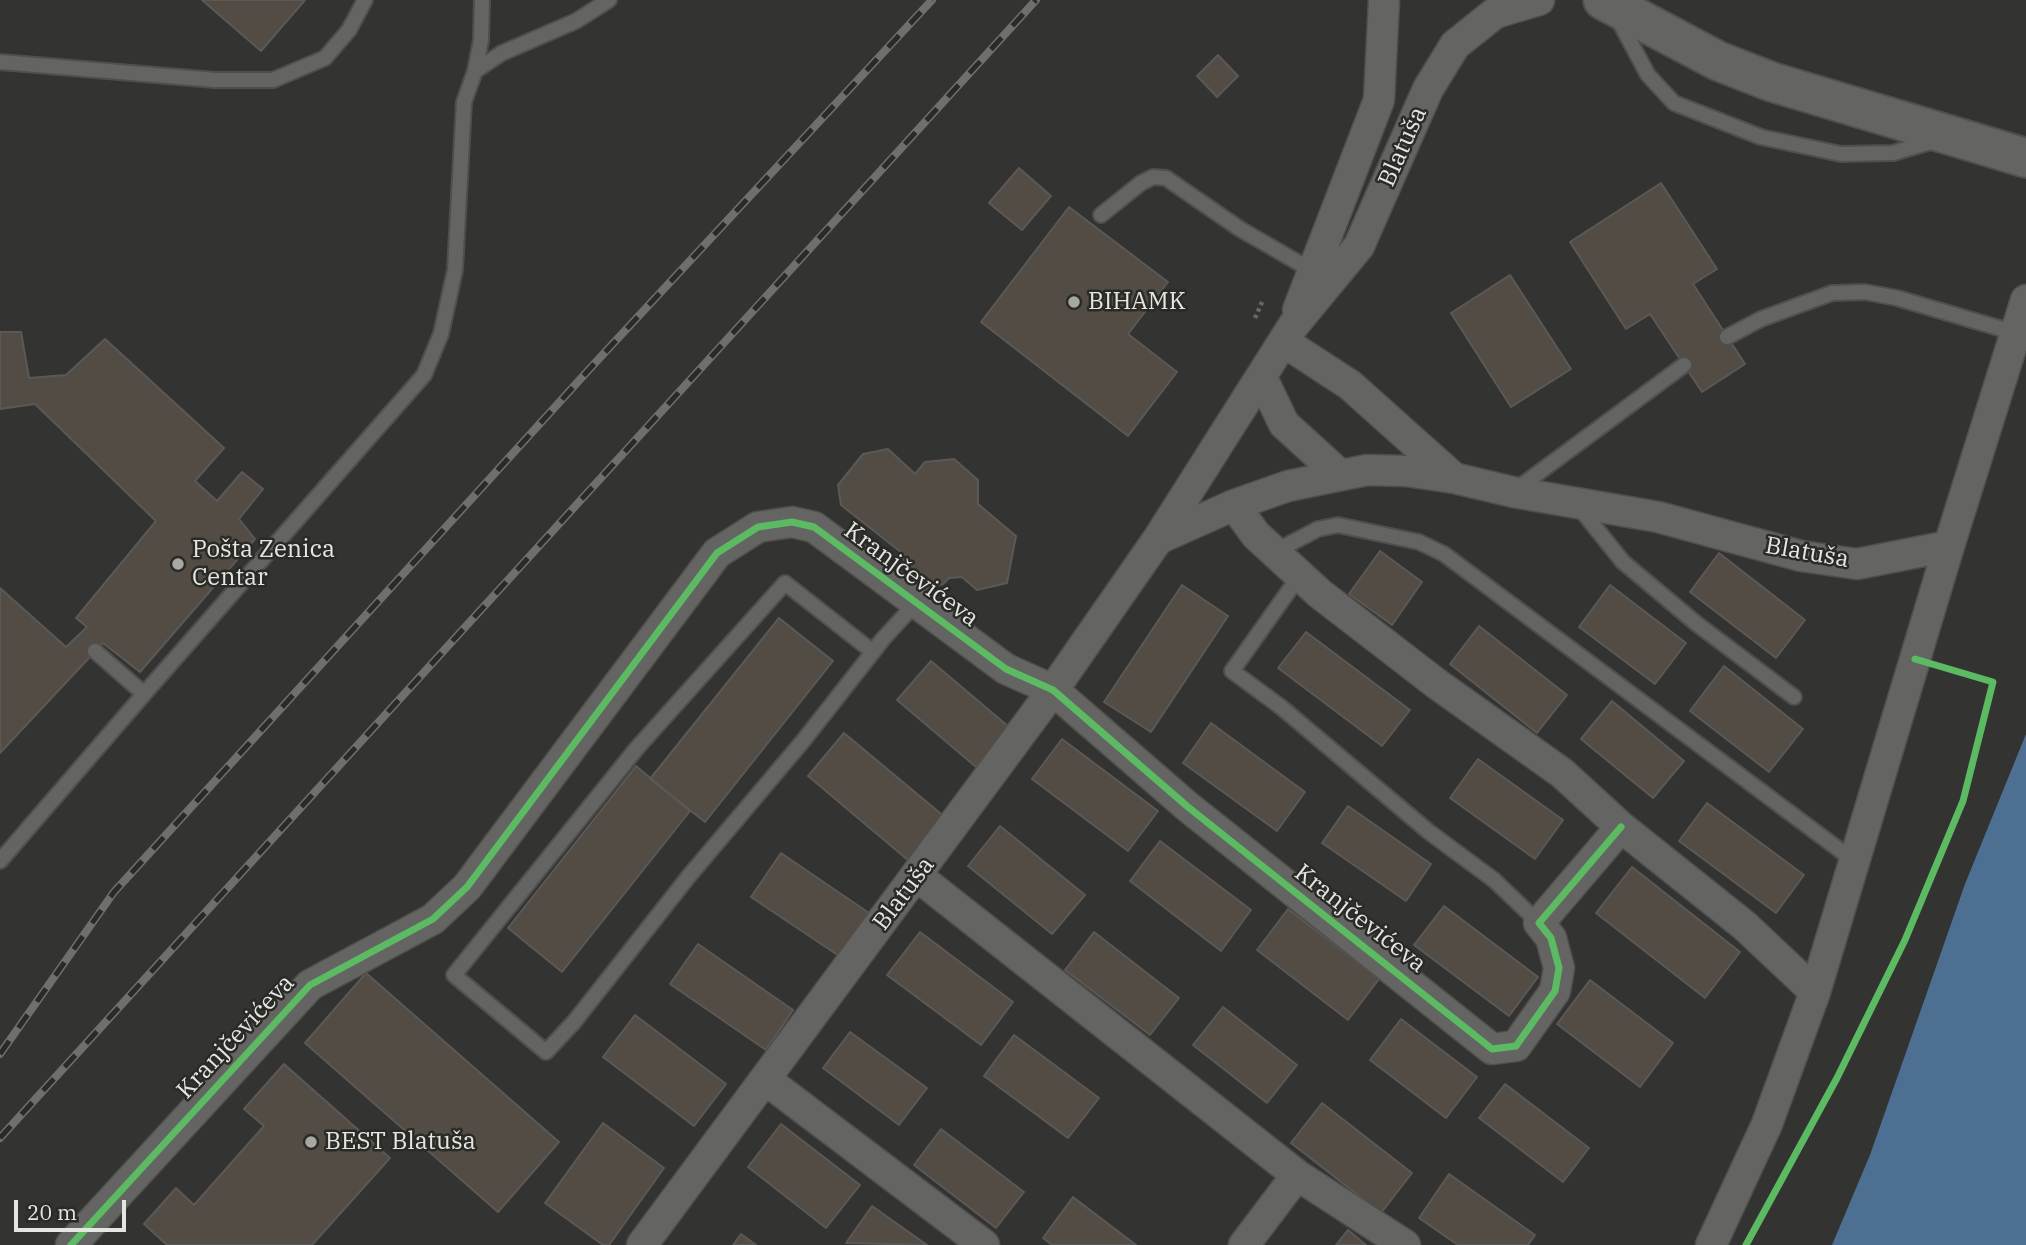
<!DOCTYPE html>
<meta charset="utf-8">
<style>
body{margin:0}
#map{position:relative;width:2026px;height:1245px;overflow:hidden;background:#333331;font-family:"IBM Plex Serif",serif}
canvas{display:block}
.scale{position:absolute;left:14px;top:1200px;width:112px;height:32px;box-sizing:border-box;border:4px solid #e5e5e2;border-top:0;padding-left:9px;font-size:21px;line-height:24px;white-space:nowrap;color:#e5e5e2;-webkit-text-stroke:5px #2a2a26;paint-order:stroke}
</style>
<div id="map">
<canvas width="2026" height="1245"></canvas>
<div class="scale">20 m</div>
</div>
<script>
const c = document.querySelector('canvas').getContext('2d');
c.lineJoin = 'round';
function paint(path, color) {
  c.fillStyle = color;
  c.fill(path, 'evenodd');
}
function poly(rows) {
  const path = new Path2D();
  for (const r of rows) {
    path.moveTo(r[0], r[1]);
    for (let i = 2; i < r.length; i += 2) path.lineTo(r[i], r[i + 1]);
  }
  return path;
}
function strokePath(path, color, width, dash) {
  c.strokeStyle = color;
  c.lineWidth = width;
  c.lineCap = dash ? 'butt' : 'round';
  c.setLineDash(dash || []);
  c.stroke(path);
}
function label(font, color, halo, rows, align = 'center') {
  c.font = font + ' "IBM Plex Serif",serif';
  c.lineWidth = 5;
  c.setLineDash([]);
  c.textBaseline = 'middle';
  c.strokeStyle = halo;
  c.fillStyle = color;
  for (const [text, x, y, turn = 0] of rows) {
    c.save();
    c.translate(x, y);
    c.rotate((+turn || 0) * Math.PI / 180);
    c.textAlign = isNaN(turn) ? turn : align;
    if (halo) c.strokeText(text, 0, 0);
    c.fillText(text, 0, 0);
    c.restore();
  }
}
paint(poly([
 [2026,734,2026,1245,1832,1245,1870,1155,1965,884]
]), '#4d7092');
const building = poly([
 [202,0,305,0,261,51,202,0],
 [1218,55,1238,76,1217,97,1197,76,1218,55],
 [1019,168,1051,196,1022,230,989,203,1019,168],
 [1661,183,1717,269,1693,284,1745,364,1702,392,1650,314,1626,329,1570,242,1661,183],
 [1069,207,1168,282,1128,334,1177,372,1128,436,981,322,1069,207],
 [1510,275,1571,369,1511,407,1451,313,1510,275],
 [0,332,21,332,29,378,66,375,105,339,224,448,195,481,217,501,242,472,263,489,239,519,255,539,140,672,103,643,0,753,0,588,66,647,87,627,76,618,156,521,35,404,0,409,0,332],
 [888,449,915,474,925,462,954,459,978,480,978,504,1016,536,1007,583,977,590,962,577,949,578,943,584,925,589,909,576,902,553,841,505,838,485,863,454,888,449],
 [1380,551,1422,582,1392,625,1349,594,1380,551],
 [1719,553,1805,620,1776,658,1690,592,1719,553],
 [1182,585,1228,616,1151,732,1104,702,1182,585],
 [1610,585,1686,643,1655,684,1579,627,1610,585],
 [779,618,833,661,705,822,650,779,779,618],
 [1479,626,1567,695,1537,733,1450,664,1479,626],
 [1306,632,1410,710,1382,746,1278,668,1306,632],
 [931,661,1009,727,976,767,897,700,931,661],
 [1724,666,1803,729,1769,772,1690,711,1724,666],
 [1612,701,1684,761,1653,798,1581,739,1612,701],
 [1211,723,1305,792,1277,831,1183,763,1211,723],
 [844,733,946,818,909,861,808,776,844,733],
 [1062,739,1158,811,1128,851,1032,779,1062,739],
 [1478,759,1563,820,1535,859,1450,798,1478,759],
 [636,766,690,811,562,972,508,928,636,766],
 [1707,803,1804,875,1776,913,1679,841,1707,803],
 [1348,806,1431,864,1406,901,1322,843,1348,806],
 [1000,826,1085,895,1052,934,968,866,1000,826],
 [1160,841,1251,910,1221,951,1130,881,1160,841],
 [781,853,869,913,839,956,751,897,781,853],
 [1632,867,1740,952,1705,998,1596,913,1632,867],
 [1444,906,1538,977,1509,1016,1414,945,1444,906],
 [1288,909,1379,979,1348,1020,1257,950,1288,909],
 [920,932,1013,1002,981,1045,887,975,920,932],
 [1094,932,1179,998,1150,1035,1065,970,1094,932],
 [698,944,793,1010,766,1050,670,984,698,944],
 [366,973,559,1142,498,1212,305,1043,366,973],
 [1590,980,1673,1043,1640,1087,1557,1024,1590,980],
 [1223,1007,1297,1065,1267,1103,1193,1045,1223,1007],
 [635,1015,726,1084,694,1126,603,1057,635,1015],
 [1401,1019,1477,1077,1446,1118,1370,1060,1401,1019],
 [850,1032,927,1088,899,1125,823,1068,850,1032],
 [1014,1035,1099,1098,1068,1138,984,1076,1014,1035],
 [284,1064,390,1158,312,1245,167,1245,144,1224,176,1188,194,1205,264,1126,244,1109,284,1064],
 [1505,1084,1589,1148,1563,1182,1479,1118,1505,1084],
 [1322,1103,1412,1173,1381,1213,1291,1143,1322,1103],
 [603,1123,664,1168,609,1245,603,1245,545,1203,603,1123],
 [781,1124,860,1185,826,1228,748,1167,781,1124],
 [941,1129,1024,1192,996,1228,914,1165,941,1129],
 [1449,1174,1535,1235,1528,1245,1458,1245,1419,1218,1449,1174],
 [1073,1197,1136,1245,1052,1245,1043,1238,1073,1197],
 [872,1206,927,1245,846,1243,872,1206],
 [1348,1230,1366,1245,1336,1245,1348,1230],
 [741,1234,756,1245,733,1245,741,1234]
]);
paint(building, '#524c44');
strokePath(building, '#5a5957', 2);
const service = poly([
 [1618,19,1648,75,1674,103,1761,137,1841,154,1893,153,1934,141],
 [0,62,215,80,273,80,325,58,349,30,365,0],
 [475,71,502,53,576,21,609,0],
 [1101,215,1141,183,1153,177,1166,178,1240,229,1311,270],
 [1727,337,1761,319,1832,293,1865,292,1897,298,2016,333],
 [1514,491,1684,365],
 [1578,506,1623,562,1697,624,1794,697],
 [1274,552,1318,529,1338,525,1419,542,1444,554,1853,860],
 [1300,575,1232,671,1281,707,1429,832,1494,880,1539,923],
 [873,652,785,583,637,748,454,975,546,1052,574,1022,689,876,803,741,873,652,882,640,916,603],
 [144,694,424,375,441,334,455,270,464,102,475,71,481,40,482,0],
 [0,861,144,694,95,651]
]);
const minor = poly([
 [1298,310,1379,100,1384,0],
 [1284,342,1350,385,1454,478],
 [1262,378,1284,424,1338,473],
 [1234,505,1256,535,1319,593,1437,684,1562,773,1621,827,1745,926,1815,992,1949,546],
 [1158,539,1234,505,1288,486,1367,470,1406,471,1454,478,1513,492,1658,517,1801,556,1857,564,1949,546,2026,300],
 [917,876,1297,1175,1405,1245],
 [766,1080,984,1245],
 [71,1245,310,985,433,919,467,887,717,553,758,527,792,522,814,527,1006,669,1053,690,1188,807,1492,1049,1516,1046,1555,991,1559,968,1551,938,1539,923,1621,827],
 [642,1245,1053,690,1158,539,1293,326,1359,246,1428,89,1455,45,1495,13,1539,0],
 [1244,1245,1297,1175],
 [1711,1245,1767,1124,1815,992]
]);
const secondary = poly([
 [1603,0,1718,61,1772,82,2026,158]
]);
strokePath(service, '#504f4e', 18);
strokePath(minor, '#504f4e', 33);
strokePath(secondary, '#504f4e', 42);
strokePath(poly([
 [1255,318,1263,300]
]), '#676766', 4.5, [3.5, 3.5]);
strokePath(service, '#646463', 14);
strokePath(minor, '#646463', 30);
strokePath(secondary, '#646463', 38);
const rail = poly([
 [0,1054,114,892,595,363,932,0],
 [0,1138,1036,0]
]);
strokePath(rail, '#6f6f6d', 8);
strokePath(rail, '#2a2a26', 5, [16]);
strokePath(poly([
 [71,1245,310,985,433,919,467,887,717,553,758,527,792,522,814,527,1006,669,1053,690,1188,807,1492,1049,1516,1046,1555,991,1559,968,1551,938,1539,923,1621,827],
 [1746,1245,1837,1078,1905,940,1963,801,1993,682,1915,659]
]), '#5cba63', 7);
for (const [x, y, r, color] of [
 [1074,302,7,"#a7a7a4"],
 [178,564,7,"#a7a7a4"],
 [311,1142,7,"#a7a7a4"]
]) {
  const dot = new Path2D();
  dot.arc(x, y, r, 0, 2 * Math.PI);
  c.fillStyle = color;
  c.fill(dot);
  strokePath(dot, '#2a2a26', 2.5);
}
label('24px', '#e5e5e2', '#2a2a26', [
 ["Blatuša",1403,147,-66],
 ["Blatuša",1807,553,10],
 ["Kranjčevićeva",911,575,36],
 ["Blatuša",904,894,-53],
 ["Kranjčevićeva",1360,919,38],
 ["Kranjčevićeva",236,1037,-47]
]);
label('24px', '#e5e5e2', '#2a2a26', [
 ["BIHAMK",1088,302],
 ["Pošta Zenica",192,550],
 ["Centar",192,578],
 ["BEST Blatuša",325,1142]
], 'left');
</script>
